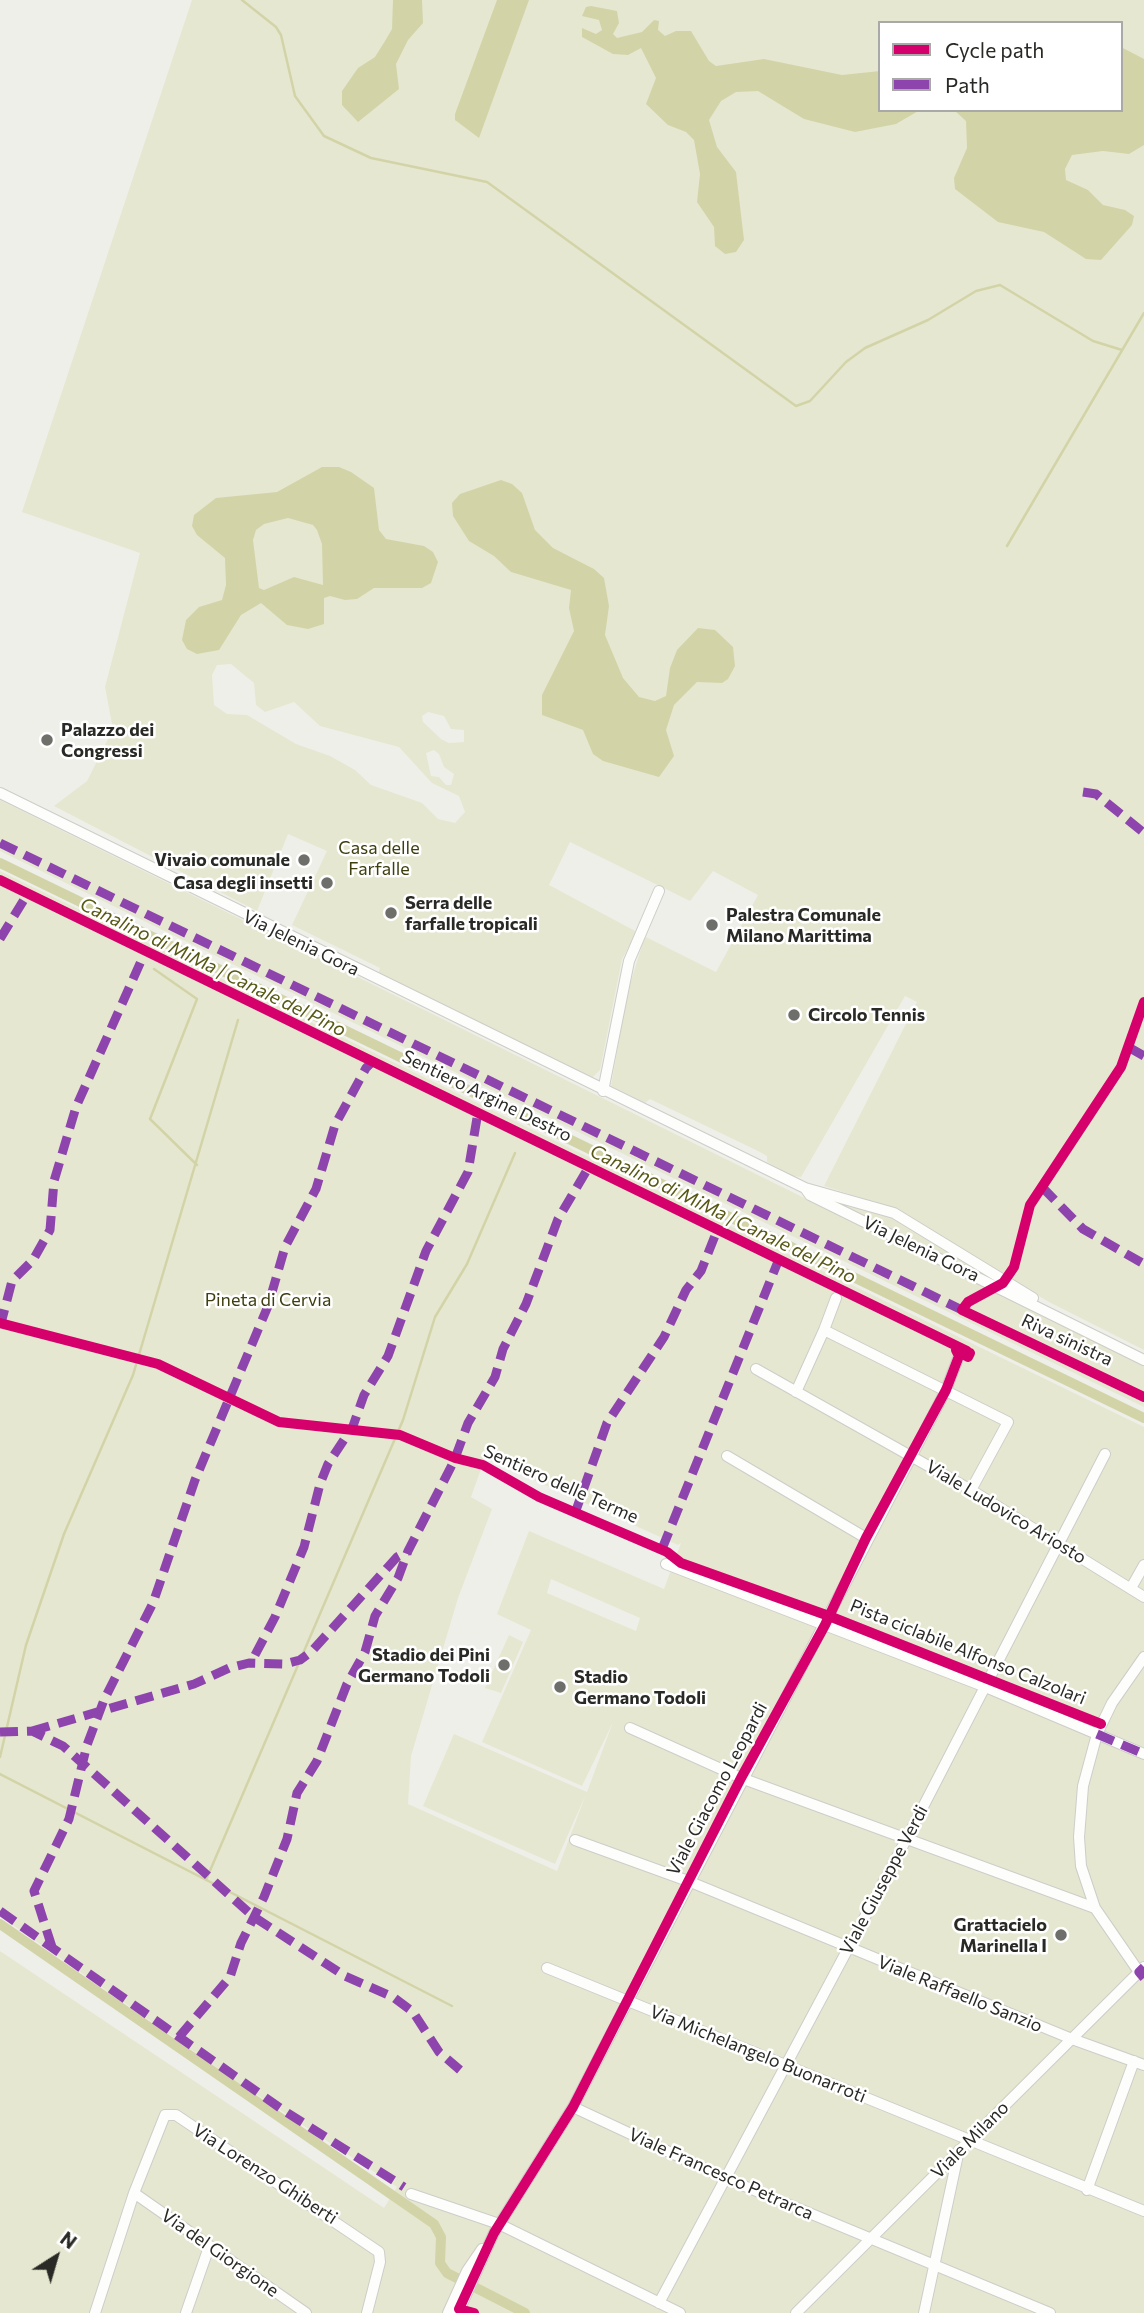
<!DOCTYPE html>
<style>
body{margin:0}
#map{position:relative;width:1144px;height:2313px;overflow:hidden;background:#efefe9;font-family:Commissioner,sans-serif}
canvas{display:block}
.legend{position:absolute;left:878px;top:21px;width:245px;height:91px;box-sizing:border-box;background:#fff;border:2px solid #a9aaa8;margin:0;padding:9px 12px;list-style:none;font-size:21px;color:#292a25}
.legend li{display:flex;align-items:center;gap:14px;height:35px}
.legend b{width:35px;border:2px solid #a9aaa8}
.north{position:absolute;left:21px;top:2222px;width:70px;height:70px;-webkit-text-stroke:5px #fff;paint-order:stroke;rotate:37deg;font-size:19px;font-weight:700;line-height:28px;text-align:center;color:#292a25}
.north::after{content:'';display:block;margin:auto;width:24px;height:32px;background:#292a25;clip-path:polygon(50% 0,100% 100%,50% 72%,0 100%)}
</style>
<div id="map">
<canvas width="1144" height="2313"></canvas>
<ul class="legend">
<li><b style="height:9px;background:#d6006c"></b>Cycle path</li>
<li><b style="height:9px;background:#8e44ad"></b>Path</li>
</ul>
<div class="north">N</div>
</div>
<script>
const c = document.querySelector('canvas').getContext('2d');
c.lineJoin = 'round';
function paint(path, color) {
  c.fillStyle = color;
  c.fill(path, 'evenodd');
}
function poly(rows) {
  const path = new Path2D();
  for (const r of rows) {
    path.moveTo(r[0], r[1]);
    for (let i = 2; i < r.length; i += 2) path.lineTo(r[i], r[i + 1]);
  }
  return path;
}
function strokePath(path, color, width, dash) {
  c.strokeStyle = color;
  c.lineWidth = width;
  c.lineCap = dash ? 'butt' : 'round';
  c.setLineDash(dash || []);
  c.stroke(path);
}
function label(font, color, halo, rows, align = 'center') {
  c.font = font + ' Commissioner,sans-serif';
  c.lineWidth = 5;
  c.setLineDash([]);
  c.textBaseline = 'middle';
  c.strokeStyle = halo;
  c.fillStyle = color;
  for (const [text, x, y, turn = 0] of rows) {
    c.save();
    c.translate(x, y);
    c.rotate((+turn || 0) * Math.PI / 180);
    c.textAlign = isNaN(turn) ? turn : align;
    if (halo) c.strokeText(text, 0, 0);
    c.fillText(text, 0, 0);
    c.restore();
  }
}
paint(poly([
 [192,0,1144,0,1144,1350,1049,1302,893,1208,824,1186,917,1002,905,996,801,1177,792,1176,767,1162,767,1156,758,1151,650,1099,645,1103,611,1086,627,994,644,939,646,937,716,972,758,895,713,871,690,901,570,842,549,885,637,932,622,959,600,1070,591,1079,378,974,380,968,292,925,327,851,288,834,257,911,54,806,87,781,113,729,105,687,140,553,22,512],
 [880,23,1121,23,1121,110,880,110],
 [231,664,254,683,256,705,265,712,294,702,320,726,399,747,432,783,459,796,465,812,455,823,438,819,422,803,371,785,355,770,330,756,296,744,247,715,227,714,214,705,212,675,217,665],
 [428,712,444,716,451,729,464,730,464,742,449,743,441,739,423,722,422,716],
 [434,750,439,754,444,767,454,774,451,785,446,785,439,777,431,776,426,753],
 [0,800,1144,1366,1144,1407,0,851],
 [0,871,1144,1427,1144,2313,0,2313,0,1951,384,2208,397,2187,242,2085,0,1916],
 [485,1458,678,1545,681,1543,664,1589,529,1531,497,1614,531,1630,482,1742,582,1786,613,1722,587,1792,454,1734,423,1806,555,1864,586,1794,557,1871,408,1804,411,1756,458,1598,492,1509,471,1497],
 [551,1579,640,1618,636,1631,547,1593],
 [814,1192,896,1219,1028,1298],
 [509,1635,523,1642,501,1693,485,1688]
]), '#e6e7d0');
paint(poly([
 [393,0,422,0,423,23,408,40,396,64,399,89,358,122,342,105,342,91,358,68,375,57,385,41,392,29],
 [497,0,529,0,479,138,455,120,455,114],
 [591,6,617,11,619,23,613,34,617,38,642,32,654,20,659,21,658,30,665,36,676,31,691,31,709,61,716,66,764,59,842,75,880,71,880,110,920,110,896,124,855,132,804,119,758,91,736,92,721,101,709,120,717,147,736,172,744,240,736,252,725,254,715,246,714,227,697,202,700,174,694,140,686,132,668,125,646,104,656,78,641,48,628,55,613,54,582,37,582,28,596,34,602,30,599,20,582,16,586,7],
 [1121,47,1144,59,1144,145,1129,154,1103,151,1072,155,1065,169,1066,180,1088,190,1103,205,1125,210,1134,216,1132,225,1101,260,1086,259,1044,232,998,222,955,189,954,178,967,148,966,121,954,110,1121,110],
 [322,467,339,467,351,472,374,488,379,530,386,539,424,546,433,552,438,562,431,583,422,588,374,588,357,599,345,600,330,596,324,598,324,624,308,629,287,625,261,603,241,615,219,650,197,654,187,649,182,640,186,620,199,607,222,600,226,585,225,558,197,535,192,526,194,515,216,498,277,492],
 [288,518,313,525,317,530,322,544,323,585,294,577,264,590,259,588,253,540,256,530,264,524],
 [501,480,512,484,522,493,535,530,553,548,594,569,604,578,609,606,605,635,623,678,639,697,655,701,666,696,670,668,677,650,698,628,715,630,733,647,735,666,728,679,722,683,697,682,674,705,666,730,674,756,659,777,603,761,593,754,583,730,542,715,542,695,574,631,569,608,571,590,511,572,494,556,469,541,453,516,452,503,460,494]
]), '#d2d4a8');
strokePath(poly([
 [242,0,276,27,281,35,295,96,324,136,371,158,487,182,796,406,810,401,846,362,865,348,928,320,976,291,1000,285,1093,341,1122,350],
 [1007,546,1144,313],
 [154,969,197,999,150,1119,197,1165],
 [0,1757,26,1645,64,1534,133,1375,238,1020],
 [0,1774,452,2006],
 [206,1880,403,1420,435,1317,467,1264,515,1153]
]), '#d2d4a8', 2.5);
strokePath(poly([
 [0,863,1144,1418],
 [0,1924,434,2224,441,2237,440,2263,447,2273,525,2313]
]), '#d2d4a8', 10);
const minor = poly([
 [0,793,805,1188,810,1195,1144,1360],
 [603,1091,629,961,659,891],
 [805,1188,894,1213,1033,1298],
 [824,1330,836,1298],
 [756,1369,971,1490,1144,1597],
 [796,1392,824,1330,1008,1422,971,1490],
 [727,1456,866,1538],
 [666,1564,983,1686,1144,1754],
 [1131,1588,1144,1565],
 [630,1728,741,1778,1095,1908],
 [575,1840,688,1881,1072,2039,1144,2065],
 [547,1968,1144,2211],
 [1139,1972,1095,1908,1081,1866,1079,1837,1083,1786,1097,1734,1112,1703,1144,1657],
 [573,2107,725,2178,1050,2313],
 [1087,2190,1134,2061],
 [134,2193,306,2313],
 [411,2194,499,2224,680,2313],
 [659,2303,907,1838,1105,1454],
 [95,2313,134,2193,165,2115,176,2115,379,2252,380,2262,367,2313],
 [186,2313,209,2247],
 [448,2313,467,2271,482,2249],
 [458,2313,494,2233,573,2107,628,2001,946,1390,959,1356],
 [796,2313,1144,1967],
 [924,2313,959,2150]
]);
strokePath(minor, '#cdcdc9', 12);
strokePath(minor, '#fdfdfc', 10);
strokePath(poly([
 [1083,792,1096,794,1144,833],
 [0,843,962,1310],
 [0,939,28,893],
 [1130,1048,1144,1056],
 [1042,1187,1083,1229,1144,1264],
 [0,1327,12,1281,33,1260,50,1230,54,1181,76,1107,146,950],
 [574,1516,607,1423,664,1337,686,1290,701,1271,718,1228],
 [662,1549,779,1259],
 [255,1655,275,1617,304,1547,320,1484,328,1464,353,1426,364,1395,388,1356,426,1251,468,1172,478,1112],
 [32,1731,194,1684,229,1668,249,1663,285,1664,300,1660,311,1652,397,1557,408,1551],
 [0,1732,32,1731,63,1746,254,1917,345,1976,393,1997,413,2012,439,2052,460,2070],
 [1097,1734,1144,1754],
 [0,1911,283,2110,404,2187],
 [52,1947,34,1891,69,1819,87,1745,104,1700,153,1603,195,1480,268,1306,285,1247,316,1189,335,1125,366,1068,374,1060],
 [1144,1967,1139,1972,1144,1978],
 [179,2037,230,1977,241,1943,264,1897,287,1839,297,1793,317,1761,347,1684,365,1652,375,1616,398,1578,408,1551,454,1461,468,1423,495,1377,503,1349,526,1304,558,1219,590,1165]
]), '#8e44ad', 9, [18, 9]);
strokePath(poly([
 [0,880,967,1351],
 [1144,1002,1121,1067,1030,1205,1014,1267,1003,1283,968,1302,962,1310,1144,1397],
 [0,1323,158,1364,279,1422,400,1435,455,1458,483,1465,539,1497,667,1552,681,1563,829,1616,1101,1724],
 [474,2313,459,2309,494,2233,573,2107,741,1778,825,1625,866,1538,946,1390,959,1356,956,1350,968,1357,970,1353]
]), '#d6006c', 10);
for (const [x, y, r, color] of [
 [47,740,7,"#6e6f6a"],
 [304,860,7,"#6e6f6a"],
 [327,883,7,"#6e6f6a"],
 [391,913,7,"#6e6f6a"],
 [712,925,7,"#6e6f6a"],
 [794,1015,7,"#6e6f6a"],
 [504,1665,7,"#6e6f6a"],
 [560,1687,7,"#6e6f6a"],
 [1061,1935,7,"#6e6f6a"]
]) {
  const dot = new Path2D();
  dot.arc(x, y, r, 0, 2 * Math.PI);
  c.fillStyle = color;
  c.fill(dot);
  strokePath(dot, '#fff', 2.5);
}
label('bold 18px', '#292a25', '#fff', [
 ["Palazzo dei",61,730],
 ["Congressi",61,751],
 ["Vivaio comunale",290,860,"right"],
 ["Casa degli insetti",313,883,"right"],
 ["Serra delle",405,903],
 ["farfalle tropicali",405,924],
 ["Palestra Comunale",726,915],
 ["Milano Marittima",726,936],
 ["Circolo Tennis",808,1015],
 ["Stadio dei Pini",490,1655,"right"],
 ["Germano Todoli",490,1676,"right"],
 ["Stadio",574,1677],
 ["Germano Todoli",574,1698],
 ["Grattacielo",1047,1925,"right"],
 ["Marinella I",1047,1946,"right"]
], 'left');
label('18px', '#3e3e10', '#fff', [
 ["Casa delle",379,848],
 ["Farfalle",379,869],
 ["Pineta di Cervia",268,1300]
]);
label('18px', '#292a25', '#fff', [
 ["Via Jelenia Gora",301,943,26],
 ["Sentiero Argine Destro",487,1096,26],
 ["Via Jelenia Gora",921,1249,26],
 ["Riva sinistra",1067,1340,25],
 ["Sentiero delle Terme",561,1484,24],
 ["Viale Ludovico Ariosto",1006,1512,31],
 ["Pista ciclabile Alfonso Calzolari",968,1652,22],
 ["Viale Giacomo Leopardi",717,1789,-62],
 ["Viale Giuseppe Verdi",884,1880,-62],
 ["Viale Raffaello Sanzio",960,1994,22],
 ["Via Michelangelo Buonarroti",758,2054,22],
 ["Viale Milano",970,2140,-45],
 ["Via Lorenzo Ghiberti",265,2174,33],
 ["Viale Francesco Petrarca",721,2174,24],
 ["Via del Giorgione",220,2253,35]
]);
label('italic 19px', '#575814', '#fff', [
 ["Canalino di MiMa | Canale del Pino",213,967,26],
 ["Canalino di MiMa | Canale del Pino",723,1214,26]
]);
</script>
